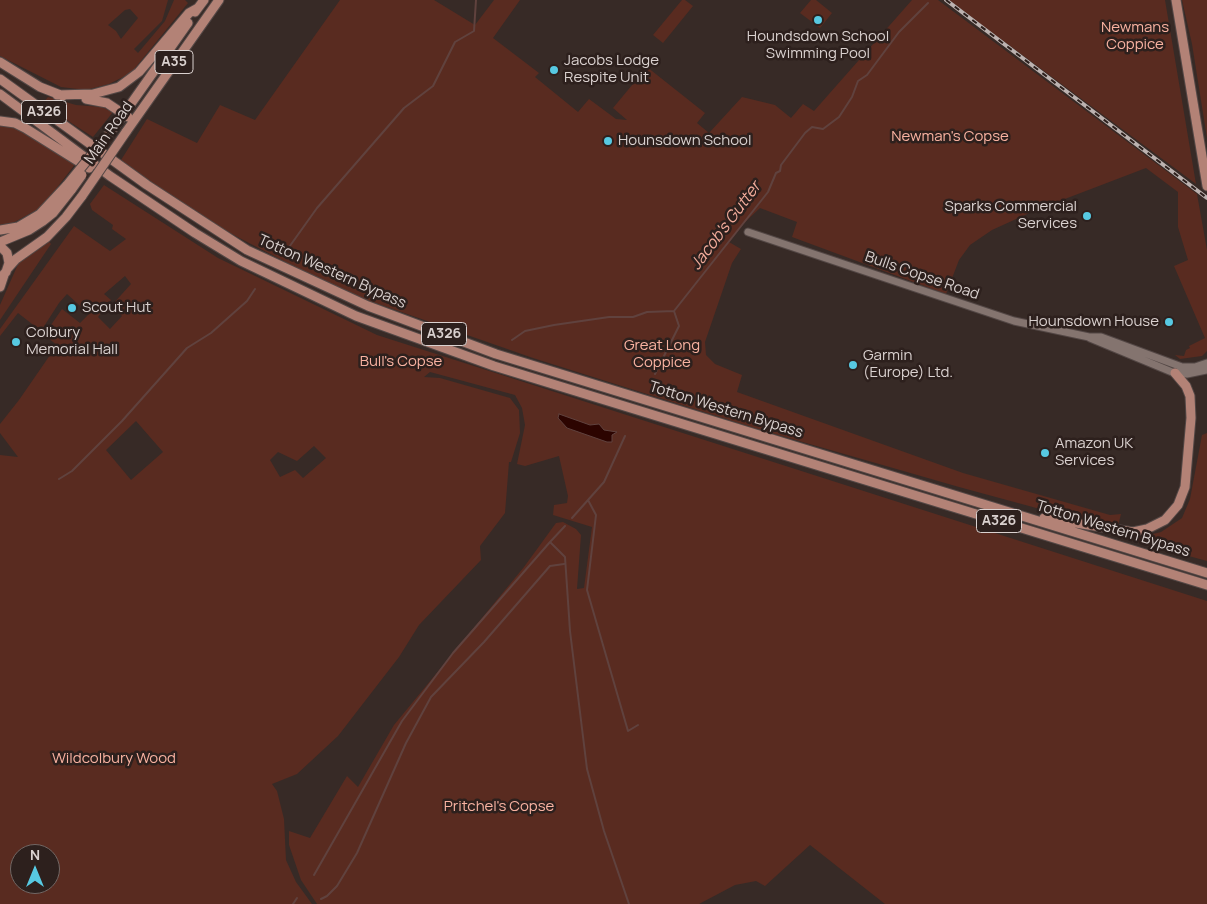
<!DOCTYPE html>
<style>
body{margin:0}
#map{position:relative;width:1207px;height:904px;overflow:hidden;background:#372a26;font-family:Manrope,sans-serif}
canvas{display:block}
.north{position:absolute;left:10px;top:844px;width:50px;height:50px;box-sizing:border-box;background:#2d201d;border:1px solid #726764;border-radius:50%;rotate:0deg;font-size:14px;font-weight:700;line-height:20px;text-align:center;color:#dad1cf}
.north::after{content:'';display:block;margin:auto;width:18px;height:22px;background:#57c9e2;clip-path:polygon(50% 0,100% 100%,50% 72%,0 100%)}
</style>
<div id="map">
<canvas width="1207" height="904"></canvas>
<div class="north">N</div>
</div>
<script>
const c = document.querySelector('canvas').getContext('2d');
c.lineJoin = 'round';
function paint(path, color) {
  c.fillStyle = color;
  c.fill(path, 'evenodd');
}
function poly(rows) {
  const path = new Path2D();
  for (const r of rows) {
    path.moveTo(r[0], r[1]);
    for (let i = 2; i < r.length; i += 2) path.lineTo(r[i], r[i + 1]);
  }
  return path;
}
function strokePath(path, color, width, dash) {
  c.strokeStyle = color;
  c.lineWidth = width;
  c.lineCap = dash ? 'butt' : 'round';
  c.setLineDash(dash || []);
  c.stroke(path);
}
function label(font, color, halo, rows, align = 'center') {
  c.font = font + ' Manrope,sans-serif';
  c.lineWidth = 5;
  c.setLineDash([]);
  c.textBaseline = 'middle';
  c.strokeStyle = halo;
  c.fillStyle = color;
  for (const [text, x, y, turn = 0] of rows) {
    c.save();
    c.translate(x, y);
    c.rotate((+turn || 0) * Math.PI / 180);
    c.textAlign = isNaN(turn) ? turn : align;
    if (halo) c.strokeText(text, 0, 0);
    c.fillText(text, 0, 0);
    c.restore();
  }
}
paint(poly([
 [0,0,168,0,162,21,134,49,138,53,165,21,174,0,185,0,188,3,131,73,109,84,86,90,61,87,0,56],
 [130,9,138,18,121,39,116,31,108,25,125,10],
 [340,0,434,0,475,25,494,0,520,0,493,38,539,73,535,77,578,112,589,99,616,119,627,120,613,108,647,67,705,113,697,123,709,133,742,97,775,105,791,118,803,104,814,111,912,0,938,0,1197,194,1207,250,1207,351,1202,356,1180,359,1175,355,1184,356,1186,350,1190,348,1189,346,1205,338,1174,266,1188,260,1178,227,1178,192,1146,168,1036,210,992,230,970,245,959,260,946,294,792,237,797,222,760,208,744,223,729,242,741,249,732,263,705,342,706,355,715,364,742,375,737,392,963,473,1110,515,1121,514,1118,526,1040,509,959,487,761,430,533,358,367,300,301,270,226,231,153,185,121,160,147,119,197,143,220,105,255,120],
 [682,0,685,0,693,6,663,43,653,35],
 [811,0,816,0,832,13,820,28,800,13],
 [949,0,1165,0,1196,184,986,28],
 [1182,0,1207,0,1207,138,1192,44],
 [48,97,76,105,102,107,113,112,93,137,42,104],
 [0,125,17,128,37,138,76,163,42,207,11,224,0,225],
 [104,185,218,258,377,335,1207,601,1207,904,885,904,810,845,765,886,756,881,735,885,699,904,317,904,301,880,289,845,289,831,310,838,347,776,358,787,394,725,524,567,556,523,563,522,576,529,581,535,577,589,584,588,592,527,553,515,554,505,567,503,568,496,559,456,525,466,517,464,525,425,522,408,515,395,430,372,424,377,440,378,510,398,519,410,520,433,511,462,509,462,505,513,480,546,481,560,419,625,399,657,338,736,297,774,272,784,277,791,284,819,286,860,296,882,312,904,0,904,0,455,18,457,0,433,0,424,19,400,57,345,44,335,62,309,80,323,89,314,67,294,59,303,41,331,18,313,0,336,0,329,74,226,110,251,126,239,112,229,113,225,92,210,90,204],
 [125,276,131,284,112,305,122,316,110,329,98,317,111,300,104,294],
 [136,421,163,452,131,480,106,450],
 [314,446,326,458,303,478,295,470,280,477,270,460,278,452,297,461],
 [20,854,50,854,50,884,20,884],
 [48,240,51,244,0,320,0,305,19,262],
 [1207,433,1207,561,1123,538,1141,537,1161,532,1182,518,1190,499,1202,435]
]), '#592b20');
const water = poly([
 [559,414,590,425,599,424,604,430,617,432,612,435,612,442,607,442,567,428,558,418,559,414]
]);
paint(water, '#2c0400');
strokePath(water, '#60423e', 1);
strokePath(poly([
 [287,250,317,208,404,108,433,86,455,42,474,31,476,0],
 [512,340,525,331,554,325,609,317,633,317,647,312,674,311,768,192,776,173,780,171,781,165,805,133,812,127,823,129,839,117,852,97,858,81,867,75,899,32,928,3],
 [655,374,679,326,674,311],
 [59,479,72,471,122,421,187,348,211,333,247,301,255,289],
 [588,500,596,515,587,590,628,731,638,725],
 [572,518,604,482,625,436],
 [565,526,550,542,565,557,570,631,587,769,604,831,629,904],
 [314,875,402,721,453,653,550,542],
 [321,899,327,896,337,886,357,853,406,743,431,697,484,642,550,566,564,564],
 [293,904,297,898]
]), '#60423e', 2);
const minor = poly([
 [748,232,1014,321,1089,337,1101,337,1182,367,1195,367,1207,363],
 [1090,338,1172,372,1187,374,1207,370]
]);
const major = poly([
 [1176,0,1207,186],
 [195,12,204,0],
 [0,62,40,87,63,96],
 [0,79,147,185,247,250,368,306,496,354,1207,573],
 [0,94,110,176,195,233,241,261,356,316,494,366,1207,585],
 [57,95,93,94,119,87,139,72,189,13,198,8],
 [86,99,107,103,128,117],
 [0,121,15,123,25,128,89,168],
 [116,125,188,23],
 [126,132,219,0],
 [0,230,18,227,40,214,67,185],
 [0,242,29,230,43,221,53,213,72,189],
 [0,246,7,253,9,263,6,272,0,278],
 [8,268,16,259,47,237,66,217,82,196],
 [0,287,4,275],
 [1044,518,1133,532,1147,529,1165,520,1178,505,1185,487,1191,418,1190,396,1186,386,1175,373]
]);
strokePath(minor, '#534745', 9);
strokePath(major, '#534745', 11);
strokePath(minor, '#84746f', 7);
strokePath(major, '#b38276', 9);
const rail = poly([
 [946,0,1207,198]
]);
strokePath(rail, '#bcb2b0', 4);
strokePath(rail, '#2d201d', 2, [5.5]);
const majorBridge = poly([
 [67,185,116,125],
 [72,189,82,175],
 [82,196,126,132]
]);
strokePath(majorBridge, '#534745', 11, []);
strokePath(majorBridge, '#b38276', 9);
for (const [x, y, r, color] of [
 [818,20,5,"#57c9e2"],
 [554,70,5,"#57c9e2"],
 [608,141,5,"#57c9e2"],
 [1087,216,5,"#57c9e2"],
 [72,308,5,"#57c9e2"],
 [1169,322,5,"#57c9e2"],
 [16,342,5,"#57c9e2"],
 [853,365,5,"#57c9e2"],
 [1045,453,5,"#57c9e2"]
]) {
  const dot = new Path2D();
  dot.arc(x, y, r, 0, 2 * Math.PI);
  c.fillStyle = color;
  c.fill(dot);
  strokePath(dot, '#2d201d', 2);
}
for (const [x, y, w] of [
 [174,62,38],
 [44,112,45],
 [444,334,45],
 [999,521,45]
]) {
  const box = new Path2D();
  box.roundRect(x - w / 2, y - 11.5, w, 23, 4);
  c.fillStyle = '#2d201d';
  c.fill(box);
  strokePath(box, '#dad1cf', 1);
}
label('bold 14px', '#dad1cf', null, [
 ["A35",174,62],
 ["A326",44,112],
 ["A326",444,334],
 ["A326",999,521]
]);
label('15px', '#f9b2a1', '#2d201d', [
 ["Newmans",1135,28],
 ["Coppice",1135,45],
 ["Newman's Copse",950,137],
 ["Great Long",662,346],
 ["Coppice",662,363],
 ["Bull's Copse",401,362],
 ["Wildcolbury Wood",114,759],
 ["Pritchel's Copse",499,807]
]);
label('15px', '#dad1cf', '#2d201d', [
 ["Houndsdown School",818,37,"center"],
 ["Swimming Pool",818,54,"center"],
 ["Jacobs Lodge",564,61],
 ["Respite Unit",564,78],
 ["Hounsdown School",618,141],
 ["Sparks Commercial",1077,207,"right"],
 ["Services",1077,224,"right"],
 ["Scout Hut",82,308],
 ["Hounsdown House",1159,322,"right"],
 ["Colbury",26,333],
 ["Memorial Hall",26,350],
 ["Garmin",863,356],
 ["(Europe) Ltd.",863,373],
 ["Amazon UK",1055,444],
 ["Services",1055,461]
], 'left');
label('15px', '#dad1cf', '#2d201d', [
 ["Main Road",109,133,-55],
 ["Totton Western Bypass",332,272,24],
 ["Bulls Copse Road",922,276,19],
 ["Totton Western Bypass",726,410,17],
 ["Totton Western Bypass",1113,529,17]
]);
label('italic 16px', '#f3ac9b', '#2d201d', [
 ["Jacob's Gutter",726,226,-53]
]);
</script>
